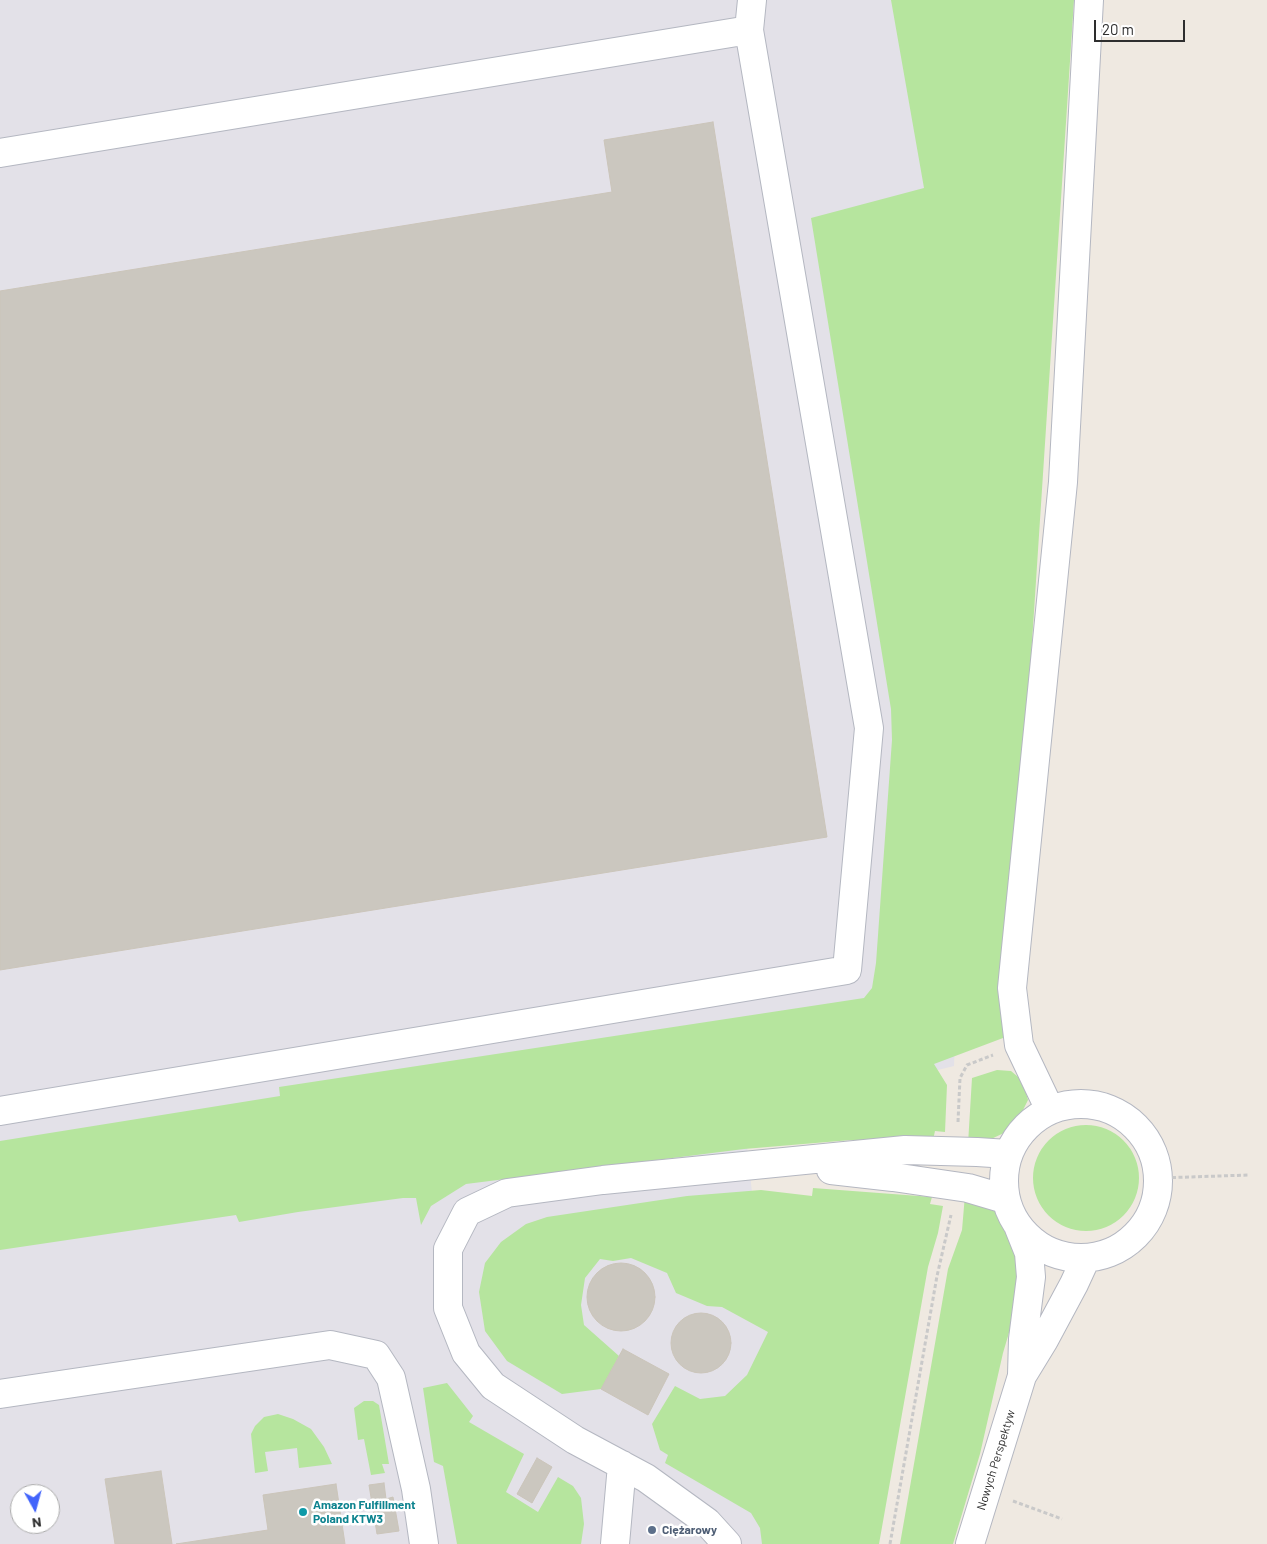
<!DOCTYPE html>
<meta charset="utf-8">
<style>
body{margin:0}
#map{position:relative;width:1267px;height:1544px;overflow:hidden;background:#efe9e1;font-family:Barlow,sans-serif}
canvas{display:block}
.north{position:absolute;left:10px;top:1484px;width:50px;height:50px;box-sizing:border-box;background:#fff;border:1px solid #ababab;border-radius:50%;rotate:173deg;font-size:14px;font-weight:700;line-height:20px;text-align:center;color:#2e2e2e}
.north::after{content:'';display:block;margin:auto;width:18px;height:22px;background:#4264fb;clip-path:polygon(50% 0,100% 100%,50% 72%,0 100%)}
.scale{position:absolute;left:1094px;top:20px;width:91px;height:22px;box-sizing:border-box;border:2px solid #2e2e2e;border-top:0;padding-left:6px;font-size:15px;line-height:18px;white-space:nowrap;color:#2e2e2e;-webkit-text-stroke:4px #fff;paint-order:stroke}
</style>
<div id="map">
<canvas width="1267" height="1544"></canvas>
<div class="north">N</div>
<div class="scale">20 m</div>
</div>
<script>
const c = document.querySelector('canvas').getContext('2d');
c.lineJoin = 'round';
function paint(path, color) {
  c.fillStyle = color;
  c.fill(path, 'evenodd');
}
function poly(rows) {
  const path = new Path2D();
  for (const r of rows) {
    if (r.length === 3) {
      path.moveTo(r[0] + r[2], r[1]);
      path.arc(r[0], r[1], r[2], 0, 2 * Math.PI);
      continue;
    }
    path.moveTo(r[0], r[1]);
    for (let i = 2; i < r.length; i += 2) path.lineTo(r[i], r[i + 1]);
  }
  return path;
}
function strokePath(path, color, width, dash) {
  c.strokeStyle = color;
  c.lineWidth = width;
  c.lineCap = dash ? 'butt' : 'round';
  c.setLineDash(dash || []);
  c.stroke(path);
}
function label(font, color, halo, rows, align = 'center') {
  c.font = font + ' Barlow,sans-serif';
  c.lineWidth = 5;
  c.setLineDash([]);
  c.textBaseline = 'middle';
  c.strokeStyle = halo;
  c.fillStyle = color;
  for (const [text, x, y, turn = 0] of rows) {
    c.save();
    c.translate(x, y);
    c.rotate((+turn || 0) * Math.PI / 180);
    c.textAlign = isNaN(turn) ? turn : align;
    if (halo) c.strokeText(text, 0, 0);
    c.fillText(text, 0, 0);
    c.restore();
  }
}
paint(poly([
 [0,0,988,0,969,691,954,1066,744,1118,757,1239,825,1544,0,1544],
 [20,1494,50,1494,50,1524,20,1524]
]), '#e3e1e8');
paint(poly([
 [891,0,1074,0,1011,963,1004,998,1003,1038,934,1064,947,1085,945,1132,935,1131,933,1140,851,1140,744,1149,466,1184,431,1206,421,1225,416,1198,403,1198,298,1212,239,1222,236,1215,0,1250,0,1141,280,1096,279,1087,864,998,872,988,876,963,892,740,891,709,811,218,924,188],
 [997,1070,1011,1071,1023,1081,1028,1100,1021,1114,1008,1131,987,1141,968,1144,972,1078],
 [1086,1178,53],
 [813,1188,932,1197,930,1204,943,1206,938,1233,928,1267,879,1544,762,1544,760,1528,751,1513,665,1463,668,1455,660,1450,652,1424,675,1386,700,1399,725,1396,747,1375,768,1332,722,1307,707,1306,676,1293,667,1273,631,1258,613,1261,600,1259,585,1278,581,1305,584,1325,619,1356,601,1389,562,1394,507,1361,485,1331,479,1292,485,1263,501,1242,526,1224,547,1217,687,1196,761,1190,812,1196],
 [965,1195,987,1204,1005,1218,1019,1244,1018,1302,1003,1353,980,1454,953,1544,900,1544,948,1269,962,1230],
 [447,1383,473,1416,469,1422,524,1454,506,1492,538,1512,558,1477,573,1486,581,1498,584,1524,581,1544,457,1544,443,1466,434,1462,423,1388],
 [364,1401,373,1401,379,1405,389,1464,382,1464,385,1473,371,1475,364,1439,358,1440,354,1408],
 [278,1414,293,1419,311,1429,324,1447,332,1464,299,1468,297,1448,265,1452,268,1471,255,1473,251,1434,255,1426,264,1417]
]), '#b6e59e');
const building = poly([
 [713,122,827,837,0,970,0,291,612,192,604,140,713,122],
 [621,1297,34],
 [701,1343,30],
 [623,1349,669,1374,648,1415,601,1389,623,1349],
 [537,1458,552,1467,532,1503,517,1494,537,1458],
 [161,1471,172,1544,115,1544,105,1479,161,1471],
 [384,1483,386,1499,393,1497,399,1531,377,1534,369,1485,384,1483],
 [336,1484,345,1544,176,1544,268,1530,263,1495,336,1484]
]);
paint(building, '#cbc7bf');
strokePath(building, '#cbc5ba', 1);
const minor = poly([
 [749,30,752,0],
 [0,153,749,30,869,728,847,970,0,1111],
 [1081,1181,77],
 [1050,1110,1019,1045,1012,988,1063,482,1089,0],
 [831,1170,893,1177,968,1188,1005,1199],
 [1019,1228,1029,1253,1031,1277,1023,1339,1022,1375],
 [0,1394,330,1345,376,1355,391,1378,416,1489,424,1544],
 [615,1544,622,1465],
 [727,1544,707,1522,646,1478,575,1440,493,1386,466,1353,448,1308,448,1249,467,1212,507,1193,603,1180,905,1150,977,1152,1008,1154],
 [970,1544,1022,1376,1044,1340,1074,1284,1086,1258]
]);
strokePath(minor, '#b4b7c1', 30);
strokePath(poly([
 [958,1122,960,1078,967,1065,993,1055],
 [1159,1178,1249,1175],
 [1013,1501,1062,1519],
 [890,1544,937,1276,951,1215]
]), '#c9c9c9', 3, [4, 2.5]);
strokePath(minor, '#fff', 28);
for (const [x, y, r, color] of [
 [303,1512,5,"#0f9aa8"],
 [652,1530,5,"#5c6f8a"]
]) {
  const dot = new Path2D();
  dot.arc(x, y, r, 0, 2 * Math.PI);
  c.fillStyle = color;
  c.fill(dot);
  strokePath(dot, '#fff', 2);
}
label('12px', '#2e2e2e', '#fff', [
 ["Nowych Perspektyw",996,1460,-73]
]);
label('bold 12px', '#0d838f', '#fff', [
 ["Amazon Fulfillment",313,1505],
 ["Poland KTW3",313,1519]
], 'left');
label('bold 12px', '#4e5e75', '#fff', [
 ["Ciężarowy",662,1530]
], 'left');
</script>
